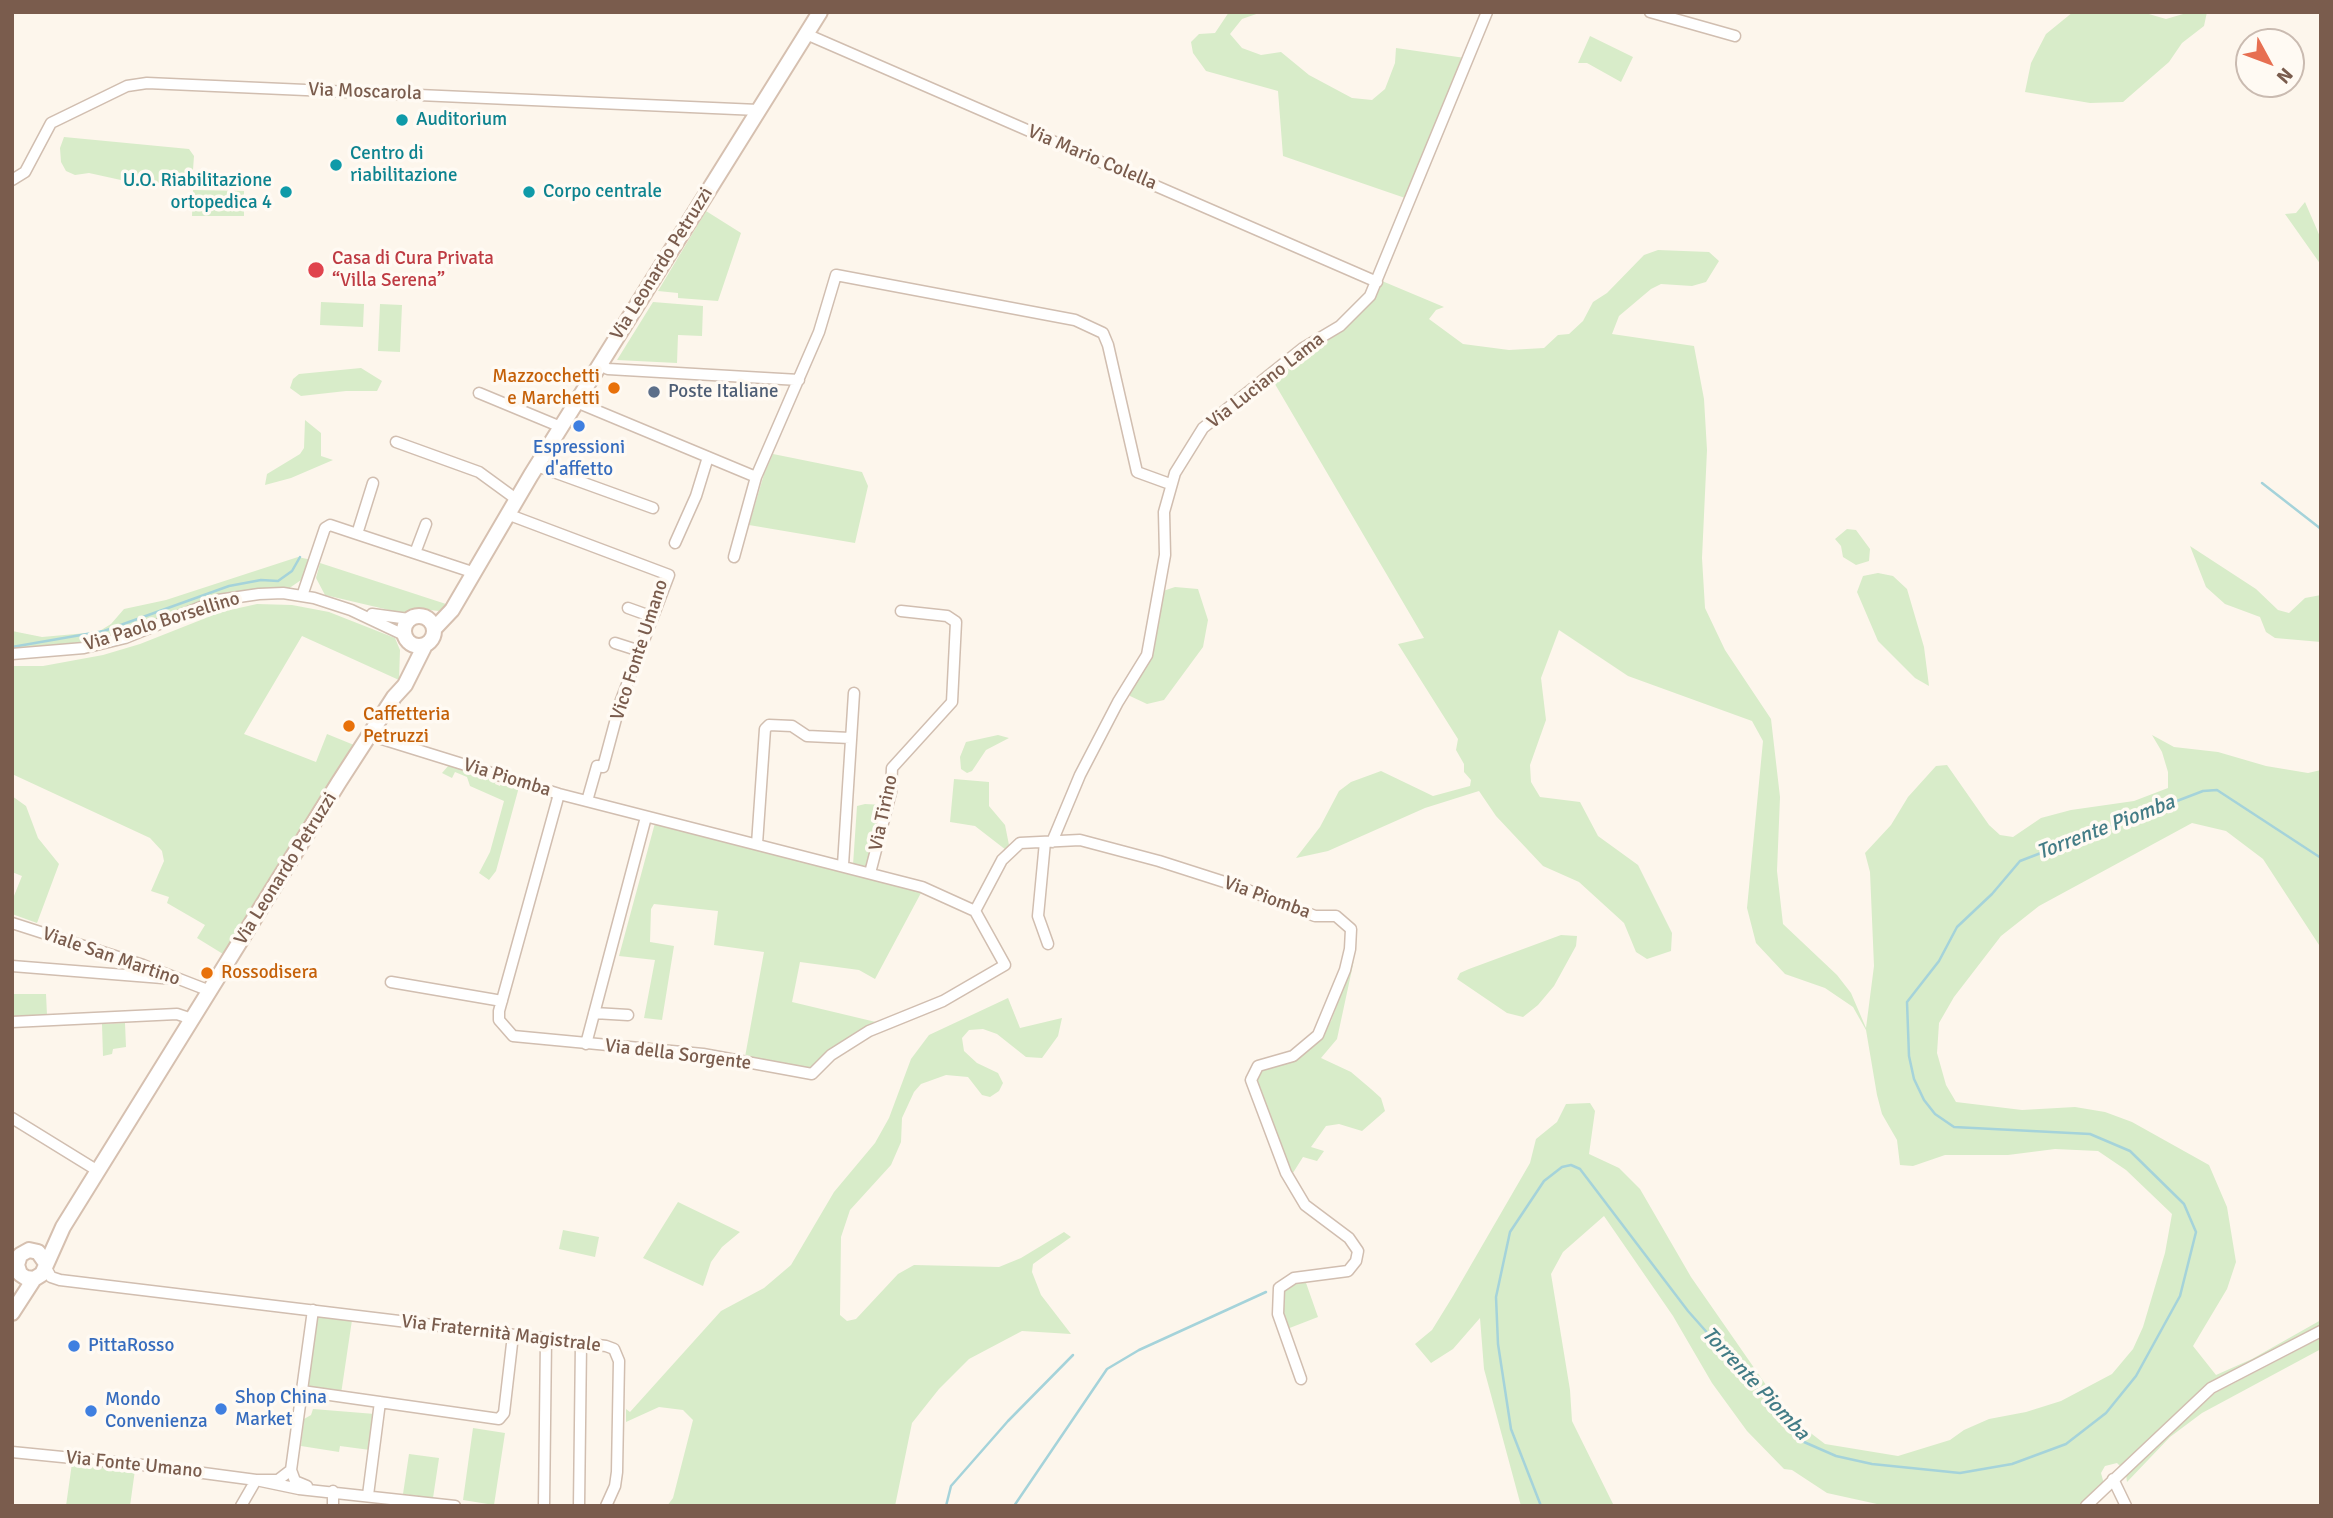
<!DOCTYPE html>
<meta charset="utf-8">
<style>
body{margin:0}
#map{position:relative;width:2333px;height:1518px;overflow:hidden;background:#fdf6ec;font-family:Signika,sans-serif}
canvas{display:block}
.frame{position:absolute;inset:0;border:14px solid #7a5c4d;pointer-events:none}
.north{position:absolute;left:2235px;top:28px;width:70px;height:70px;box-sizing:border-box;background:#fffaf3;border:2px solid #cabbb1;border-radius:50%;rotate:131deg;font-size:19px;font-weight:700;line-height:28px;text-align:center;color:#7a5c4d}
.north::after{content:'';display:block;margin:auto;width:24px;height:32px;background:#e76f51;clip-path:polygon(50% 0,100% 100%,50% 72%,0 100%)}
</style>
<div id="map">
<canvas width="2333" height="1518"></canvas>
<div class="frame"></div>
<div class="north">N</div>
</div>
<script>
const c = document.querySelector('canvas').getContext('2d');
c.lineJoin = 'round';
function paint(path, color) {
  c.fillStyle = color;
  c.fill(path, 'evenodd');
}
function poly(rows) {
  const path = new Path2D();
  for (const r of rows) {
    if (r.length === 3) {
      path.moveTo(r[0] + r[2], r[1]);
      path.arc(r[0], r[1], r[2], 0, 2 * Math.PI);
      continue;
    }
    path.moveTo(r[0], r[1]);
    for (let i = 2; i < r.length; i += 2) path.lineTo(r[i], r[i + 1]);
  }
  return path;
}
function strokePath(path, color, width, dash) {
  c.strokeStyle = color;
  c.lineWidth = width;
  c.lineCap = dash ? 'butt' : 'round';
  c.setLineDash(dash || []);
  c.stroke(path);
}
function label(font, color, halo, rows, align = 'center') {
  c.font = font + ' Signika,sans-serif';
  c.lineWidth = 7;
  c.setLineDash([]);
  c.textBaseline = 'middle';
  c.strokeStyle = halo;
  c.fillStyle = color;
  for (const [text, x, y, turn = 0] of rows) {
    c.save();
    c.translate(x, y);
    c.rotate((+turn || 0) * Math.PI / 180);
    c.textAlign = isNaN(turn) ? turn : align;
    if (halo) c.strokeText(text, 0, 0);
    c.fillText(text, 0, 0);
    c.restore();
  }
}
paint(poly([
 [1229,12,1262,12,1242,19,1230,34,1242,48,1261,55,1281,52,1309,75,1352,98,1372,100,1385,89,1395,63,1396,48,1465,58,1408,199,1283,156,1278,91,1206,71,1193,53,1191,42,1199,34,1215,33],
 [2073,12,2142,12,2166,19,2190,12,2207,12,2204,26,2182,43,2169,62,2123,102,2090,103,2025,92,2031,63,2046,34],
 [1590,36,1633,57,1621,82,1587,63,1578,63],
 [64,137,189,149,194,156,192,184,130,182,89,173,75,175,66,171,61,162,60,148],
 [193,190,244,191,244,216,192,216],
 [2305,202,2321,239,2321,265,2285,214,2296,213],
 [706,211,741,233,718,301,678,298,678,293,658,291],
 [1658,250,1709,252,1719,261,1706,282,1692,286,1661,284,1651,289,1619,316,1612,334,1694,346,1704,399,1707,450,1702,558,1705,608,1725,650,1771,719,1780,797,1777,871,1783,924,1837,975,1851,993,1866,1028,1874,966,1870,872,1865,853,1891,825,1908,797,1936,766,1947,765,1989,825,2000,835,2013,837,2041,818,2071,810,2134,801,2168,788,2168,772,2162,752,2152,735,2174,747,2218,752,2266,766,2308,773,2321,770,2321,948,2263,859,2226,831,2192,823,2039,906,2001,936,1954,997,1939,1023,1937,1053,1946,1085,1956,1102,2022,1110,2075,1107,2105,1112,2132,1122,2209,1165,2227,1207,2236,1262,2227,1289,2193,1346,2216,1375,2252,1359,2321,1320,2321,1329,2210,1386,2121,1467,2117,1463,2105,1466,2101,1473,2104,1484,2081,1506,1886,1506,1827,1493,1792,1470,1784,1469,1747,1431,1712,1383,1673,1316,1604,1216,1563,1252,1551,1274,1570,1390,1572,1421,1614,1506,1521,1506,1484,1369,1480,1318,1453,1349,1431,1363,1415,1344,1432,1330,1453,1296,1530,1163,1536,1139,1557,1122,1566,1104,1590,1103,1595,1111,1589,1154,1619,1168,1640,1189,1691,1277,1766,1385,1791,1418,1825,1444,1898,1456,1950,1440,1964,1430,1989,1419,2026,1412,2061,1401,2112,1374,2133,1349,2143,1327,2165,1253,2172,1214,2126,1170,2098,1151,2055,1149,2008,1155,1945,1155,1913,1166,1900,1165,1897,1140,1882,1114,1877,1095,1866,1030,1853,1007,1825,988,1785,974,1756,943,1747,908,1763,741,1752,721,1628,676,1559,630,1541,678,1546,720,1530,765,1531,782,1540,797,1580,802,1598,836,1638,865,1672,933,1671,951,1647,959,1636,952,1624,923,1579,882,1543,866,1496,816,1479,791,1425,808,1328,851,1296,858,1320,827,1339,791,1351,782,1381,771,1433,796,1470,786,1471,780,1464,772,1464,764,1456,750,1458,739,1398,644,1424,638,1272,379,1341,327,1370,300,1382,281,1444,307,1436,310,1429,319,1463,344,1509,350,1544,348,1558,335,1569,334,1583,321,1593,302,1607,293,1644,255],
 [321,302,364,304,363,327,320,325],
 [653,302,703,306,702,336,678,335,677,363,617,360],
 [380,304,402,305,400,352,378,351],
 [361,368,382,381,377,391,346,391,301,396,290,388,293,379,299,374],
 [305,420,321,433,321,456,333,460,291,478,265,485,267,474,300,454,304,448],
 [773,454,862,472,868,486,855,543,749,525,764,474],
 [1847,529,1856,530,1870,549,1869,561,1856,565,1843,557,1841,546,1835,539],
 [2190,546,2256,589,2278,610,2289,613,2305,598,2321,595,2321,642,2275,638,2266,632,2260,617,2225,604,2206,587],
 [298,557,312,560,304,578,288,589,231,594,111,638,12,652,12,631,42,637,98,632,111,624,124,609,166,600],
 [320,563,446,604,439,611,420,609,406,614,325,595,316,578],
 [1878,573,1893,576,1907,589,1924,647,1929,686,1915,678,1878,641,1857,592,1863,576],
 [1175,587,1198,589,1208,620,1203,647,1164,700,1147,704,1130,696,1126,684,1143,653,1163,591],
 [257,604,292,605,329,612,395,638,400,650,399,680,302,636,244,734,316,762,327,734,354,745,223,954,197,938,205,925,167,903,169,897,151,891,164,861,162,851,150,838,12,774,12,666,43,666,103,655,140,644,221,612],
 [998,735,1009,738,986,750,972,771,967,773,961,769,960,757,966,742],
 [449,765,496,780,495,784,500,786,502,781,519,787,496,871,489,880,479,873,490,852,504,801,470,786,467,777,455,772,452,778,442,773],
 [954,779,989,782,989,806,1005,825,1010,850,1006,850,975,826,950,822],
 [12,796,26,806,38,838,59,864,37,923,12,914,12,901,22,876,12,872],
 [865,804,884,805,866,866,853,865,857,806],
 [655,823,922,891,875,979,859,970,800,962,792,1002,880,1023,810,1069,745,1057,764,952,714,945,718,911,654,904,651,909,650,942,674,946,662,1020,644,1018,655,960,619,956],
 [1561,935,1577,936,1576,946,1554,986,1538,1005,1523,1017,1507,1013,1457,979,1460,973,1469,969],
 [1354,960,1337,1039,1321,1058,1351,1072,1371,1089,1381,1098,1385,1111,1362,1131,1339,1124,1326,1126,1311,1147,1324,1151,1317,1161,1303,1157,1291,1176,1255,1084,1258,1070,1315,1043,1331,1021],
 [12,994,46,994,47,1015,12,1017],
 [1008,998,1020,1028,1062,1018,1058,1036,1042,1058,1026,1057,997,1034,983,1029,969,1030,962,1038,964,1051,977,1063,998,1073,1003,1083,999,1091,990,1097,982,1095,968,1077,946,1075,921,1084,914,1092,902,1118,901,1142,891,1165,850,1210,841,1237,840,1315,847,1321,856,1319,898,1274,914,1265,999,1267,1021,1258,1064,1232,1071,1237,1033,1264,1032,1272,1041,1295,1071,1334,1022,1331,969,1359,939,1389,912,1423,895,1506,667,1506,673,1498,693,1420,683,1410,659,1407,626,1422,626,1409,630,1412,721,1311,764,1288,791,1265,834,1192,875,1143,889,1118,911,1059,929,1035],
 [125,1023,126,1047,113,1049,112,1054,103,1056,102,1024],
 [678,1202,740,1232,722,1247,711,1262,703,1286,643,1258],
 [563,1230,599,1237,595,1257,559,1249],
 [1305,1280,1318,1317,1287,1329,1281,1295,1288,1285],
 [320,1317,352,1320,341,1394,307,1387,314,1320],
 [2321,1338,2321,1349,2202,1413,2170,1437,2127,1482,2126,1474,2215,1393],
 [313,1409,375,1414,370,1450,340,1446,339,1452,301,1446,304,1419,311,1415],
 [473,1428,505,1433,494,1505,463,1500],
 [409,1454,439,1458,433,1498,403,1494],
 [72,1463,135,1470,130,1506,66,1506]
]), '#d8ecc9');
strokePath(poly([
 [2262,483,2321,529],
 [12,647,104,631,229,586,261,580,278,581,292,571,300,557],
 [946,1506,951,1486,1008,1421,1073,1355],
 [1014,1506,1107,1369,1139,1350,1266,1292],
 [1541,1506,1511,1429,1498,1344,1496,1297,1510,1232,1544,1181,1562,1167,1571,1165,1580,1169,1688,1311,1804,1442,1836,1456,1872,1464,1960,1473,2012,1464,2066,1444,2106,1413,2136,1376,2180,1296,2196,1232,2184,1204,2130,1151,2090,1134,1954,1127,1935,1114,1924,1100,1914,1079,1909,1056,1907,1002,1939,961,1957,927,1992,894,2020,861,2203,791,2217,790,2321,858]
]), '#a5d3da', 2.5);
const street = poly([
 [1650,12,1735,36],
 [806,34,1377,282],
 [12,180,25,172,51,123,127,86,147,83,758,110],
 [600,365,608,369,799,380],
 [479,393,561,427],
 [576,402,756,477],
 [396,442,479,472,516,499],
 [537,466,653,508],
 [373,483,357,534,472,572],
 [507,514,669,575,621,700,603,767,597,766,587,801],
 [675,543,696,496,708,457],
 [415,553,426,524],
 [734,557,756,477,819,332,836,275,1075,320,1103,333,1108,345,1137,472,1170,484],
 [302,596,325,528,330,525,357,534],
 [628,608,653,617],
 [372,614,409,619],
 [615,643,640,651],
 [12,654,84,648,125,638,218,600,259,594,283,593,314,598,351,610,404,635],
 [369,735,559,794,922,887,975,911],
 [559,794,499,1011,499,1020,513,1036,703,1054,812,1074,831,1055,869,1031,943,1001,1005,965,975,911],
 [1045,842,1038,916,1048,944],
 [1052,842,1080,775,1118,702,1147,655,1165,555,1164,512,1175,473,1203,428,1303,348,1340,326,1370,296,1487,12],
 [757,844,765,729,769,725,792,726,807,736,850,738],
 [843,865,854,693],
 [870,873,891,792,892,768,952,702,956,622,947,616,901,611],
 [975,911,1002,860,1020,843,1080,840,1159,861,1237,886,1315,916,1336,916,1351,929,1350,949,1345,970,1318,1035,1293,1056,1258,1066,1251,1080,1286,1173,1305,1205,1349,1238,1358,1251,1356,1261,1348,1271,1294,1278,1279,1288,1278,1314,1301,1379],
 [12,923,143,965,210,991],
 [12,966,175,979],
 [391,982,502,1001],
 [594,1013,628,1015],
 [12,1022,177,1014,192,1019],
 [586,1044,646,817],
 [12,1118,98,1171],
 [45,1266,51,1277,60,1280,606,1346,614,1349,619,1361,617,1472,615,1486,606,1506],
 [302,1391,499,1419,504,1413,513,1335],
 [12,1452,143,1465,256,1480,299,1489,455,1506],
 [2113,1479,2126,1506],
 [307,1486,295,1481,291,1470,313,1310],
 [368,1495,380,1402],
 [241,1506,256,1480,278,1480,291,1470],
 [333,1506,333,1491],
 [544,1506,546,1339],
 [579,1506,581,1343],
 [2086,1506,2211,1388,2321,1331]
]);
const secondary = poly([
 [419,631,15],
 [434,629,452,610,531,475,820,12],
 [45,1262,38,1252,29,1250,20,1255,17,1265,20,1274,26,1278,34,1279,42,1274,63,1227,339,782,394,697,405,685,425,645],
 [12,1313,34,1279]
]);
strokePath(street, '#d1beb0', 13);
strokePath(secondary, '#d6c0b0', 18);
strokePath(street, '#fff', 10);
strokePath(secondary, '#fff', 14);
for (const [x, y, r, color] of [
 [402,120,7,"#0f9aa8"],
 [336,165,7,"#0f9aa8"],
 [286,192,7,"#0f9aa8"],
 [529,192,7,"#0f9aa8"],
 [316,270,9,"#e0444e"],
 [614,388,7,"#e8710a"],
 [654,392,7,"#5c6f8a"],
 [579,426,7,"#3f7fe0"],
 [349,726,7,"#e8710a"],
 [207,973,7,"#e8710a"],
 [74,1346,7,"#3f7fe0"],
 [221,1409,7,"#3f7fe0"],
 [91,1411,7,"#3f7fe0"]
]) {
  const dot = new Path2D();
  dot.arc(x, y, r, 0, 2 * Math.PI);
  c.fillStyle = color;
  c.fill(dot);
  strokePath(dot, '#fffaf3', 2.5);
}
label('19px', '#7a5c4d', '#fffaf3', [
 ["Via Moscarola",365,92,2],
 ["Via Mario Colella",1092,158,23],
 ["Via Leonardo Petruzzi",662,264,-58],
 ["Via Luciano Lama",1266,381,-38],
 ["Via Paolo Borsellino",162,622,-17],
 ["Vico Fonte Umano",640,650,-72],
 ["Via Piomba",507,778,17],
 ["Via Tirino",884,813,-78],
 ["Via Leonardo Petruzzi",286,869,-58],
 ["Via Piomba",1267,898,20],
 ["Viale San Martino",111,957,19],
 ["Via della Sorgente",678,1055,7],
 ["Via Fraternità Magistrale",501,1334,7],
 ["Via Fonte Umano",134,1465,6]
]);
label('19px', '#0d838f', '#fffaf3', [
 ["Auditorium",416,120],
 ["Centro di",350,154],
 ["riabilitazione",350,176],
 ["U.O. Riabilitazione",272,181,"right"],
 ["ortopedica 4",272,203,"right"],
 ["Corpo centrale",543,192]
], 'left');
label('19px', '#be3a42', '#fffaf3', [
 ["Casa di Cura Privata",332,259],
 ["“Villa Serena”",332,281]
], 'left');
label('19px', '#c56008', '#fffaf3', [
 ["Mazzocchetti",600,377,"right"],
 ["e Marchetti",600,399,"right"],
 ["Caffetteria",363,715],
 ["Petruzzi",363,737],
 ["Rossodisera",221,973]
], 'left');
label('19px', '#4e5e75', '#fffaf3', [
 ["Poste Italiane",668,392]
], 'left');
label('19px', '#366cbe', '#fffaf3', [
 ["Espressioni",579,448,"center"],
 ["d'affetto",579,470,"center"],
 ["PittaRosso",88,1346],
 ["Shop China",235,1398],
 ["Market",235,1420],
 ["Mondo",105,1400],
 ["Convenienza",105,1422]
], 'left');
label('italic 21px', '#437c86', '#fffaf3', [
 ["Torrente Piomba",2106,828,-21],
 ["Torrente Piomba",1755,1384,47]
]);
</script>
